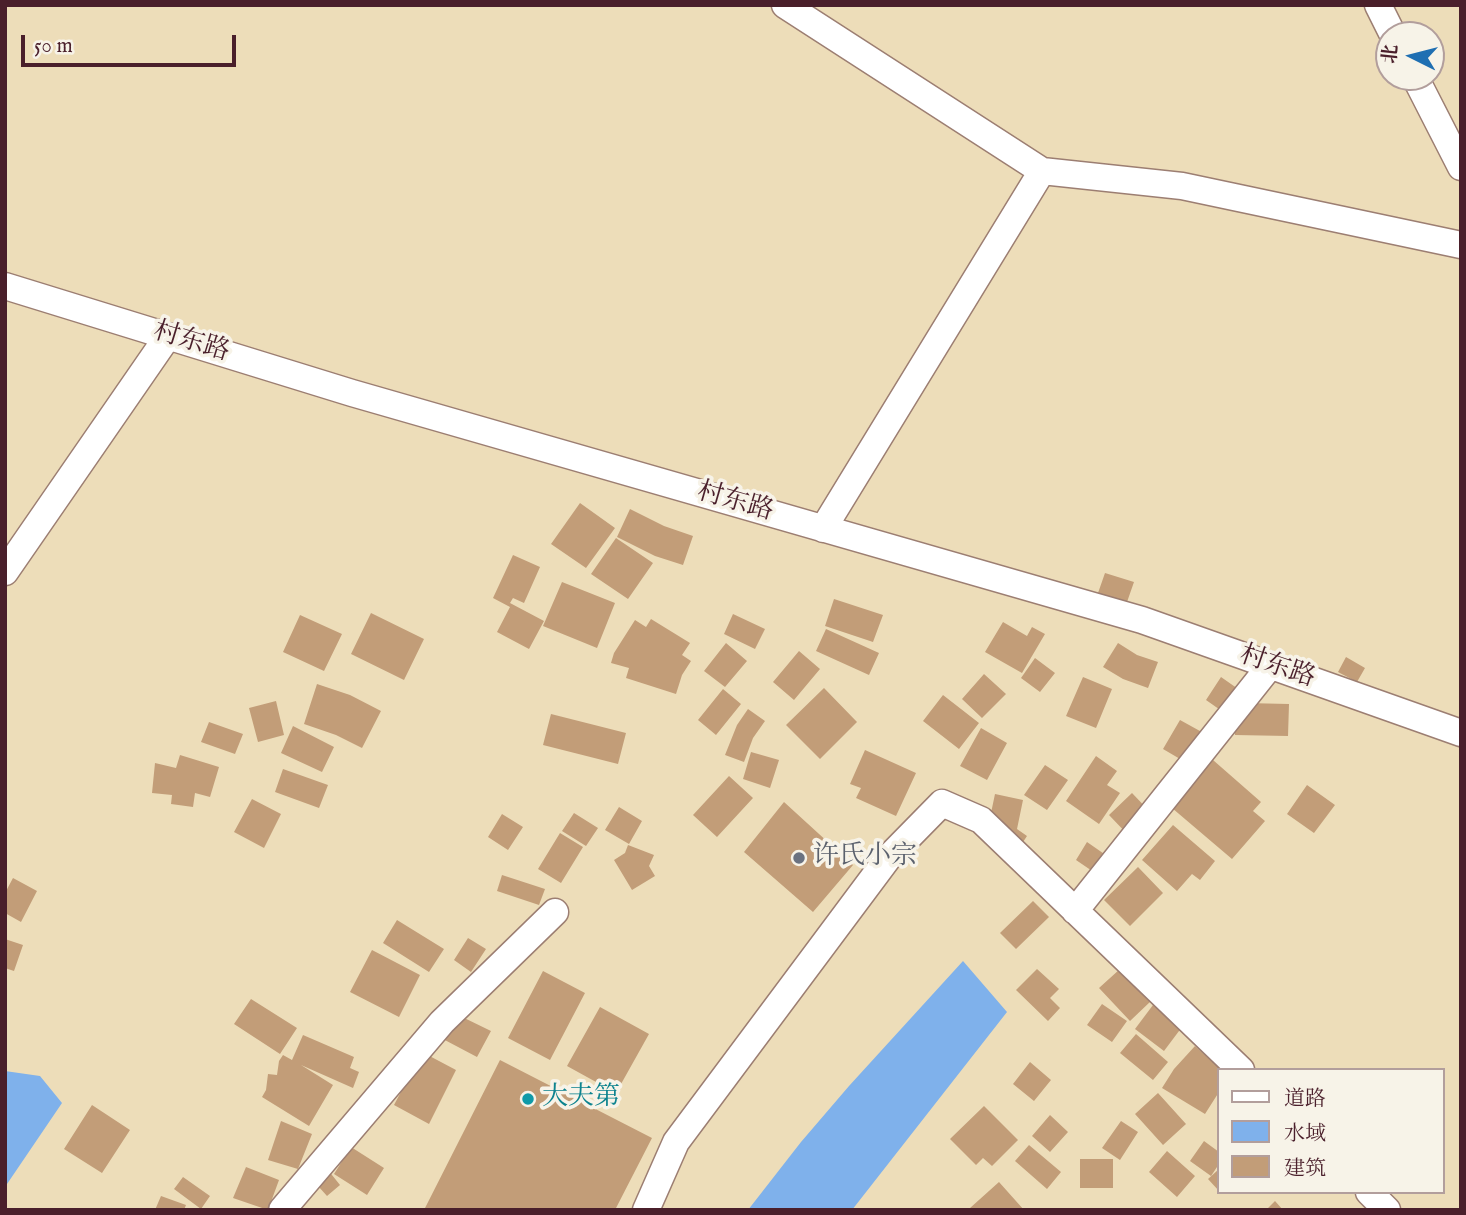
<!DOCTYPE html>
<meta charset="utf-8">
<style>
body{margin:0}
#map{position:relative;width:1466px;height:1215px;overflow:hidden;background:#edddb9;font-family:"IM FELL English","Noto Serif SC",serif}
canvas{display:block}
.frame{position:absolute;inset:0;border:7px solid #4a1f2b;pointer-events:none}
.legend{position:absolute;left:1217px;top:1068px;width:228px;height:126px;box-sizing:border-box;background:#f7f3e8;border:2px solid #b29e9c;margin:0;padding:9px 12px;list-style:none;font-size:21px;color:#4a1f2b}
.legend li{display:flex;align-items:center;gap:14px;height:35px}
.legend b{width:35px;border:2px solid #b29e9c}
.north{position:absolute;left:1375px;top:21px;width:70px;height:70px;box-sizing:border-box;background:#f7f3e8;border:2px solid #b29e9c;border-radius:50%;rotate:276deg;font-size:19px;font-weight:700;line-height:28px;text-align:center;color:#4a1f2b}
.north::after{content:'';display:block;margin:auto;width:24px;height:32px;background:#1f6fb2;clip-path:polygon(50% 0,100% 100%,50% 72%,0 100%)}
.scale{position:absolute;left:21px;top:35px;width:215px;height:32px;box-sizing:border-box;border:4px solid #4a1f2b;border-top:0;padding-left:9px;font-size:21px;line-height:24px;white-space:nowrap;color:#4a1f2b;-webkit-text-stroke:5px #f7f3e8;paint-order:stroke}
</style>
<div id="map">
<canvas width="1466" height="1215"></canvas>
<div class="frame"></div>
<ul class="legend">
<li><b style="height:9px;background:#fff"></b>道路</li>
<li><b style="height:19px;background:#7fb1eb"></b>水域</li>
<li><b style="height:19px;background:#c29d78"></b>建筑</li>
</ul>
<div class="north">北</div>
<div class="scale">50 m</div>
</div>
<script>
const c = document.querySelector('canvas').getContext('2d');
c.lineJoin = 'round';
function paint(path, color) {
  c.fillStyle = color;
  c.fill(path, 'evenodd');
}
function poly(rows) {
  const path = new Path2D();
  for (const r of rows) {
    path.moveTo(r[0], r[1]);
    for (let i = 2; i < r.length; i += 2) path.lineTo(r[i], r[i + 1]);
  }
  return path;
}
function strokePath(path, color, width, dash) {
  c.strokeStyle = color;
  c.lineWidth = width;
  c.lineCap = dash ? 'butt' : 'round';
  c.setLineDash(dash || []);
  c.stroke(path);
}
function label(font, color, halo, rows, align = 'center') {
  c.font = font + ' "IM FELL English","Noto Serif SC",serif';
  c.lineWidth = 7;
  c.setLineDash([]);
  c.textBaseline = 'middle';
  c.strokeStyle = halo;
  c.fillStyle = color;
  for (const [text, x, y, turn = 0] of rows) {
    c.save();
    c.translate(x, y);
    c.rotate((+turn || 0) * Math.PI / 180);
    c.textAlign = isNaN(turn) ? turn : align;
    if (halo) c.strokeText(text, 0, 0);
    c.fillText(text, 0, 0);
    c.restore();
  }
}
paint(poly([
 [963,961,1007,1012,852,1210,748,1210,801,1142,849,1086],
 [5,1071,40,1076,62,1103,5,1187]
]), '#7fb1eb');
paint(poly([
 [580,503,615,528,586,568,551,544],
 [630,509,664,526,693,536,683,565,655,556,617,537],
 [616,538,653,563,628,599,591,574],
 [513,555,540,567,524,603,513,598,510,603,544,621,529,649,497,632,510,607,493,598],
 [1105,573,1134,582,1127,602,1098,593],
 [562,582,615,603,597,648,543,626],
 [834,599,883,615,873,642,825,626],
 [371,613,424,639,404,680,351,654],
 [733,614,765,629,755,649,724,634],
 [300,615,342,634,324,671,283,652],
 [651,619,690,643,682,655,691,661,682,675,676,694,626,678,629,668,611,663,614,653,635,620,646,627],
 [1003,622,1027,636,1032,627,1045,634,1022,673,985,652],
 [826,629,879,653,869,675,816,651],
 [726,643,747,661,725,687,704,671],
 [1118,643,1137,655,1158,662,1148,688,1123,679,1103,667],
 [799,651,820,669,794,700,773,682],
 [1346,657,1365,668,1357,682,1338,672],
 [1035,658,1055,673,1040,692,1021,678],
 [984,674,1006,694,982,718,962,699],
 [1083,677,1112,689,1096,728,1066,716],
 [1221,677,1241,691,1226,714,1206,700],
 [317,684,350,695,381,711,362,748,336,735,304,724],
 [824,688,857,722,820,759,786,725],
 [723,689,741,704,716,735,698,720],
 [943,695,979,723,959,749,923,721],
 [276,701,284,735,258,742,249,708],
 [1245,703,1289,704,1288,736,1235,735,1235,717],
 [748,709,765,721,753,738,744,762,725,755,737,725],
 [551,714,626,733,618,764,543,745],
 [1180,720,1209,736,1192,766,1163,749],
 [209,722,243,734,235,754,201,742],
 [293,726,334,747,322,772,281,753],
 [981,728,1007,743,987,780,960,766],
 [865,750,916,773,896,816,856,798,861,788,850,784],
 [751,752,779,760,770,788,743,779],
 [180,755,219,767,210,797,195,793,193,807,171,804,172,795,152,793,155,763,176,768],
 [1096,756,1117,771,1107,785,1120,793,1099,824,1066,801],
 [1213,760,1261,802,1253,811,1265,821,1232,859,1172,808],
 [1045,765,1068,780,1047,810,1024,795],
 [283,769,328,785,319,808,275,792],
 [729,776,753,798,717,837,693,815],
 [1307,785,1335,805,1314,833,1287,814],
 [1132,793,1153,815,1130,837,1109,815],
 [995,794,1023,800,1017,829,1027,836,1015,854,991,813],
 [252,799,281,814,264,848,234,832],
 [784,802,853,865,813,912,744,852],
 [619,807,642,821,629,844,605,830],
 [574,813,598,828,586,846,562,831],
 [502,814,523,827,508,850,488,837],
 [1173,825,1215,861,1200,880,1192,874,1177,891,1142,860],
 [560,833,583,847,561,883,538,869],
 [1087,842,1110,858,1098,875,1076,860],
 [628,845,654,855,649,866,655,876,632,890,614,860,625,853],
 [1138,867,1163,893,1130,926,1104,900],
 [502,875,545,889,539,905,497,891],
 [13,878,37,891,21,922,5,913,5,893],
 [1033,901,1049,917,1016,949,1000,933],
 [397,920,444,949,429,972,383,943],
 [468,938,486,949,471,972,454,960],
 [5,939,23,945,14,971,5,968],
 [372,950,420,975,399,1017,350,992],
 [1037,969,1059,989,1050,998,1060,1008,1048,1021,1016,990],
 [1120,969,1151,1001,1130,1021,1099,988],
 [543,971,585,993,550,1060,508,1038],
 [251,999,297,1028,280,1054,234,1024],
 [1102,1004,1127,1021,1112,1042,1087,1025],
 [1153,1005,1182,1027,1164,1051,1135,1029],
 [600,1007,649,1034,616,1093,567,1066],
 [454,1013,491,1031,477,1057,441,1038],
 [1136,1034,1168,1062,1153,1080,1120,1053],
 [303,1035,354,1057,350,1068,359,1072,353,1088,301,1065,333,1085,309,1126,262,1097,266,1090,268,1074,277,1075,279,1061,283,1055,292,1060],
 [1195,1046,1219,1068,1219,1092,1205,1114,1162,1088,1174,1069],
 [422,1052,456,1070,429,1124,394,1105],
 [500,1060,652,1138,615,1210,424,1210],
 [1030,1062,1051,1080,1034,1101,1013,1084],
 [1158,1093,1186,1124,1163,1145,1135,1114],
 [92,1105,130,1130,102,1173,64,1149],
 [984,1106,1018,1140,992,1166,983,1158,976,1165,950,1139],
 [1050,1115,1068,1132,1050,1152,1032,1136],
 [281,1121,312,1134,298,1169,268,1160],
 [1121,1121,1138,1132,1120,1160,1102,1148],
 [1204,1141,1219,1152,1219,1164,1211,1176,1190,1161],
 [1029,1145,1061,1172,1047,1189,1015,1161],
 [351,1147,384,1168,367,1195,334,1174],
 [1167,1151,1195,1176,1177,1197,1149,1172],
 [1080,1159,1113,1159,1113,1188,1080,1188],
 [324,1165,340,1185,327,1196,310,1177],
 [246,1167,279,1180,268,1210,233,1198],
 [1219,1169,1219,1191,1208,1179],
 [183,1177,210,1196,201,1209,174,1189],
 [999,1182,1024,1210,971,1210,970,1208],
 [161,1196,186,1205,184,1210,155,1210],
 [1275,1201,1283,1210,1266,1210]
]), '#c29d78');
const street = poly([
 [785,5,1042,171],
 [1378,5,1393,35],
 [1415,77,1461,167],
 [5,286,352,393,1142,620,1461,733],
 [823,529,1042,171,1182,186,1461,245],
 [5,572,168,336],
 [1075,911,1270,666],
 [1369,1192,1387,1210],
 [282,1210,442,1022,555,912],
 [646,1210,676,1142,888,858,942,803,981,820,1241,1070]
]);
strokePath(street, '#9c7e72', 29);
strokePath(street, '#fff', 26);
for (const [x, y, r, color] of [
 [799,858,7,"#6b7280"],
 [528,1099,7,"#0f9aa8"]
]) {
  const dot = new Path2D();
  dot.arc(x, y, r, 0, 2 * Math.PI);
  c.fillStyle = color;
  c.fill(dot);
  strokePath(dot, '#f7f3e8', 2.5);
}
label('26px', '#4a1f2b', '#f7f3e8', [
 ["村东路",191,343,17],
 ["村东路",735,503,16],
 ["村东路",1277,668,19]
]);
label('26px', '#5b616d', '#f7f3e8', [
 ["许氏小宗",813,858]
], 'left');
label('26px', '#0d838f', '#f7f3e8', [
 ["大夫第",542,1099]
], 'left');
</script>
